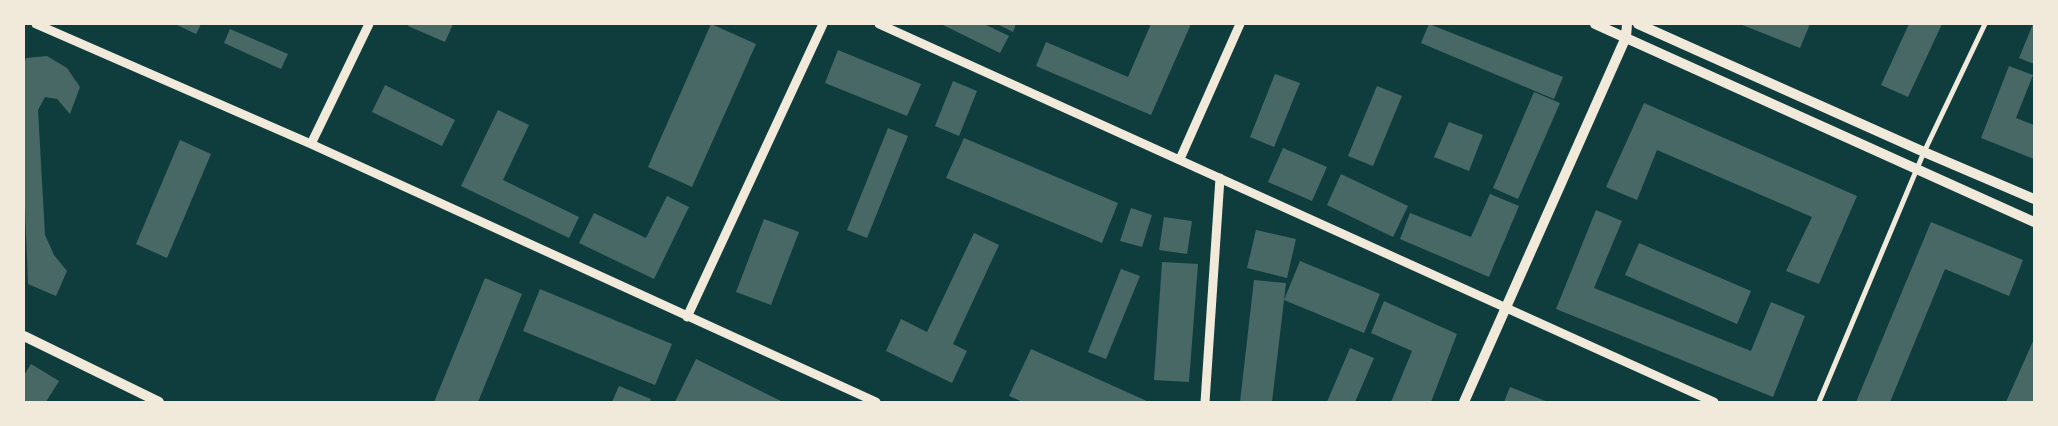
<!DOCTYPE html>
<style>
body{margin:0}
#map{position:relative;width:2058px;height:426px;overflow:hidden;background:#0f3d3e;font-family:Barlow,sans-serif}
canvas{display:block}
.frame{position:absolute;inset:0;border:25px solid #f1e9da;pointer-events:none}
</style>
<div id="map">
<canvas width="2058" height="426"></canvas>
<div class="frame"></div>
</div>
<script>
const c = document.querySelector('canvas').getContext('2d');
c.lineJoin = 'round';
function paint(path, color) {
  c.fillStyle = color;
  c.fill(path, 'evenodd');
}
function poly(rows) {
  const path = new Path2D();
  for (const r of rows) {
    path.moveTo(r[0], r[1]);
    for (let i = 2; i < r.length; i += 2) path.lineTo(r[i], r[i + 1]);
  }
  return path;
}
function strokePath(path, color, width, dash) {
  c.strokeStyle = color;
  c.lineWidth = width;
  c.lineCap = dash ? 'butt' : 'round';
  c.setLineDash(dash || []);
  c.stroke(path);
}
paint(poly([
 [175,24,201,24,196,34],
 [409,24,453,24,445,42,408,26],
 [711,24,756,44,692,187,648,167],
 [941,24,984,24,1009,36,1000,53],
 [997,24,1016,24,1013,32],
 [1151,24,1191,24,1151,115,1036,66,1046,42,1128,77],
 [1429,24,1563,77,1554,99,1421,43],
 [1740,24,1810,24,1800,48],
 [1909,24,1942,24,1908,97,1881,85],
 [2033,24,2034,24,2034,64,2019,58],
 [230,29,288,54,281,69,224,43],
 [838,50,921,84,907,116,825,83],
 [47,56,67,68,80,87,70,114,57,99,45,97,38,110,45,235,54,255,67,271,56,296,28,284,24,183,24,64,26,58],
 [2009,66,2033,75,2016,118,2034,125,2034,159,1981,138],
 [1275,74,1300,83,1274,147,1250,137],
 [953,81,977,91,959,136,935,126],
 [385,85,455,120,442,146,372,112],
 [1377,86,1402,96,1373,166,1348,156],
 [1534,92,1560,103,1518,199,1493,188],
 [1644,103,1857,196,1819,284,1786,271,1812,217,1657,150,1637,200,1606,187],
 [498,110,529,125,503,180,579,217,569,238,461,186],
 [1449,122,1483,135,1469,171,1434,157],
 [888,128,908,136,867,238,847,230],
 [964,138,1118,203,1102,243,946,178],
 [180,140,211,154,167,258,136,244],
 [1283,148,1327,167,1312,201,1268,182],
 [1341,174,1408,206,1393,237,1327,205],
 [1490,194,1519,206,1489,277,1400,239,1410,213,1471,237],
 [667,196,689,207,654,279,579,243,594,213,646,238],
 [1131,208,1152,215,1142,247,1120,241],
 [1596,210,1622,221,1594,288,1751,351,1771,302,1805,316,1773,397,1556,309],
 [1164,217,1192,221,1187,254,1159,250],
 [764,219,799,232,771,305,736,292],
 [1931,222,2023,260,2009,296,1945,269,1890,402,1856,402],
 [1256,230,1296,239,1287,278,1247,268],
 [974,233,999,245,953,344,967,351,952,383,886,351,901,319,927,332],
 [1639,243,1751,291,1737,324,1625,275],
 [1300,261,1380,294,1364,333,1284,300,1272,402,1240,402,1254,280,1286,283,1284,300],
 [1162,262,1198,264,1189,382,1154,380],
 [1121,269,1140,276,1106,359,1088,352],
 [485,278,522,294,478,402,434,402],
 [540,289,672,344,655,385,523,331],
 [1384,301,1457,334,1431,402,1391,402,1412,351,1371,333],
 [2034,339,2034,402,2006,402],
 [1350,348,1374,358,1355,402,1327,402],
 [1031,349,1149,402,1023,402,1009,396],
 [696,359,783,402,675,402],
 [31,364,59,381,46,402,24,402,24,375],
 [619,386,651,399,650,402,612,402],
 [1510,387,1548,402,1504,402]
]), '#486865');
strokePath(poly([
 [1819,402,1924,152,1985,24]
]), '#f1e9da', 5);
strokePath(poly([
 [36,24,311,144,876,402],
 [879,24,1714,402],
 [311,144,369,24],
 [1180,159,1240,24],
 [687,317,823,24],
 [1205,402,1220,178]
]), '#f1e9da', 9);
strokePath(poly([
 [1595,24,2034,222],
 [1638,24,1924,152,2034,199],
 [24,336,159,402],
 [1464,402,1626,37,1627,24]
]), '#f1e9da', 10);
</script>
